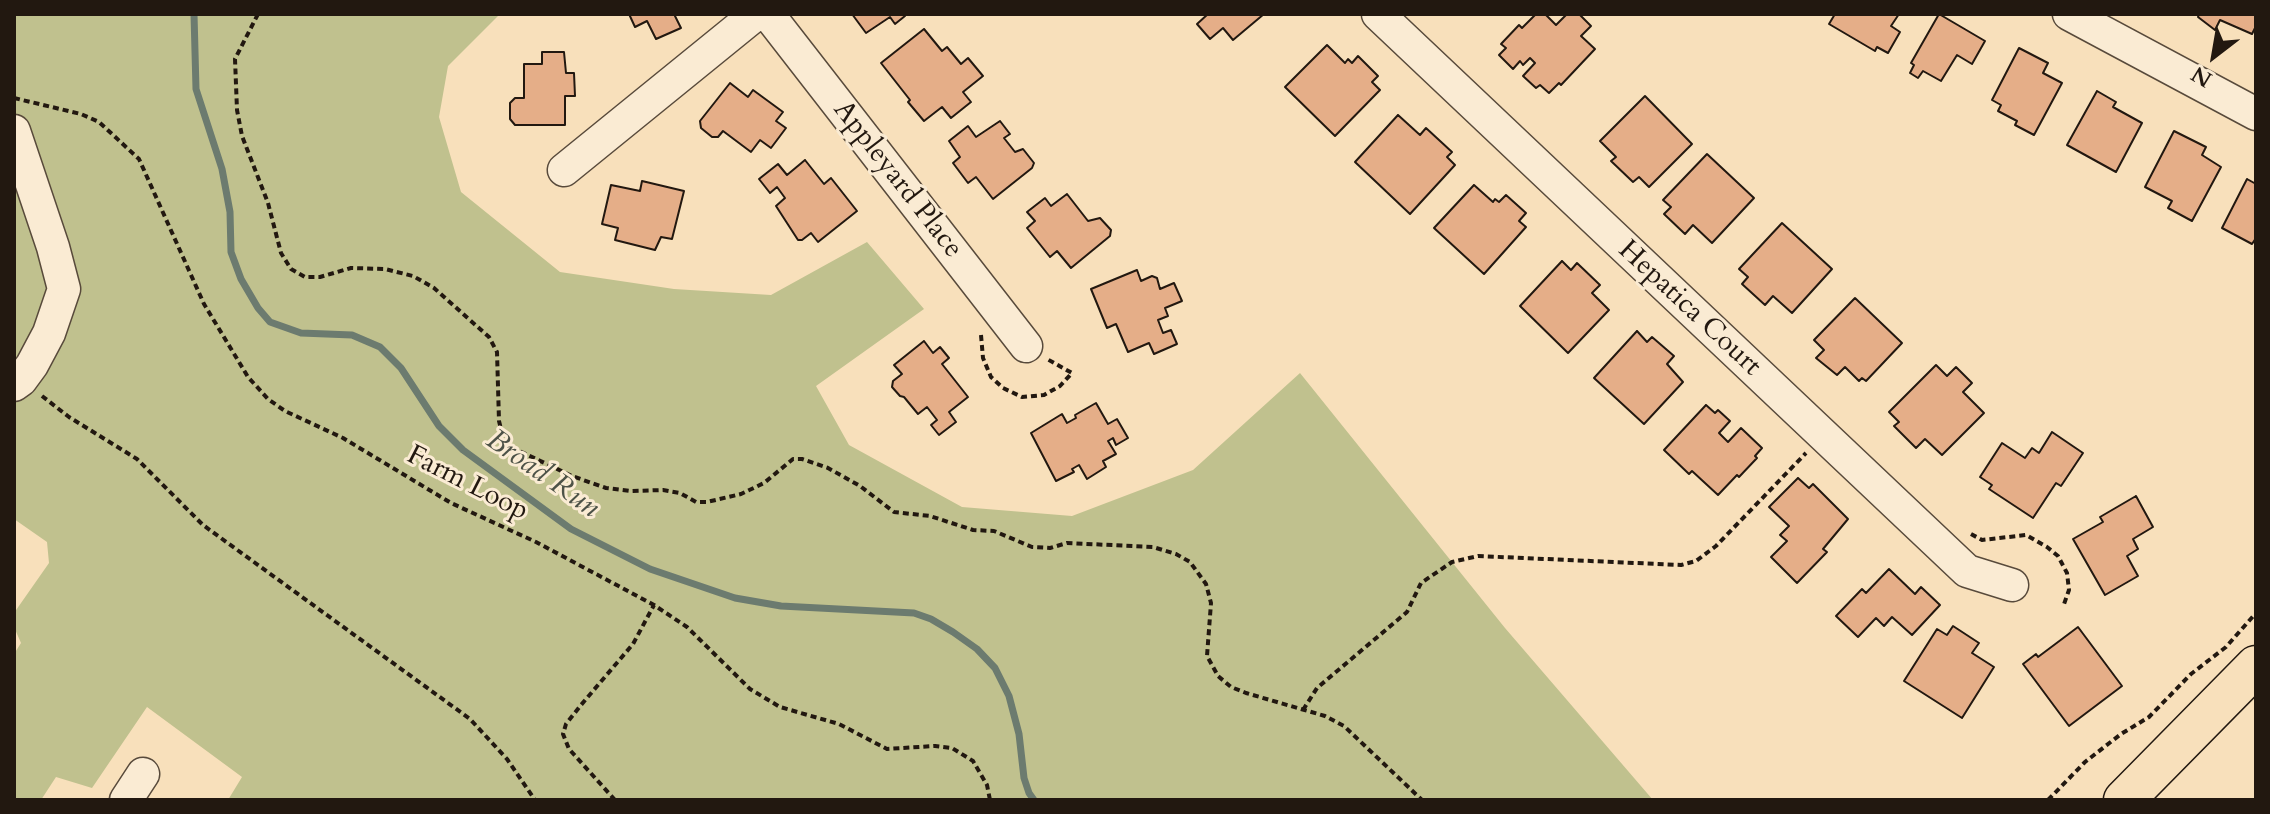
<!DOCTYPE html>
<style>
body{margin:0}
#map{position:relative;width:2270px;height:814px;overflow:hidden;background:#f8e0bb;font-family:Cardo,serif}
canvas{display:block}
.frame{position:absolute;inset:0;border:16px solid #221810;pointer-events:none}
.north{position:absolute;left:2174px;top:16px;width:80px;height:80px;-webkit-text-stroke:6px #faebd3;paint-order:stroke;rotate:211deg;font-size:22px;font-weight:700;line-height:32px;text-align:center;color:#221810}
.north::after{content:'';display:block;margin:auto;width:28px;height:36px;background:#221810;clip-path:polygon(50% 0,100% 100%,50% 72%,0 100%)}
</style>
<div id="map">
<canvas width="2270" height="814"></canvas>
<div class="frame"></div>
<div class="north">N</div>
</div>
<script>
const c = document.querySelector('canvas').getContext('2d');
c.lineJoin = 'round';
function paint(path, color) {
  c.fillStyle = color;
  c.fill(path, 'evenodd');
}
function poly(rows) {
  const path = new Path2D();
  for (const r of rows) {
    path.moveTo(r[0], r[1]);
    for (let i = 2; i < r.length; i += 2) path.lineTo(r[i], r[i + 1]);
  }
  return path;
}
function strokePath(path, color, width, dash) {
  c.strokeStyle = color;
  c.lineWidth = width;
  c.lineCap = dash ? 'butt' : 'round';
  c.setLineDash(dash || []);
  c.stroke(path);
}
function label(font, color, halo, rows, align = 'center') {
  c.font = font + ' Cardo,serif';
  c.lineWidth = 6;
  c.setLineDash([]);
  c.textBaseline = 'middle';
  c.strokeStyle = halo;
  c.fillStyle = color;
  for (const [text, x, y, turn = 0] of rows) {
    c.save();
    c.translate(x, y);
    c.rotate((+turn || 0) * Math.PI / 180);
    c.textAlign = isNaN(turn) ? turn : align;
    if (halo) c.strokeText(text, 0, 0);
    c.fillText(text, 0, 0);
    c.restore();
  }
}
paint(poly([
 [14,14,500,14,448,66,439,117,461,192,560,272,674,289,771,295,867,242,924,309,816,386,849,445,962,507,1072,516,1193,470,1300,373,1505,628,1653,800,228,800,242,777,147,707,92,788,56,777,41,800,14,800,14,654,21,643,14,627,14,613,49,563,47,542,14,519]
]), '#c0c18e');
strokePath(poly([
 [194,14,196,89,222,169,230,212,231,252,241,279,258,308,270,322,301,333,352,335,380,347,401,368,439,426,463,450,571,529,650,569,735,598,781,606,914,613,931,619,953,632,977,649,995,668,1009,696,1019,734,1024,778,1029,793,1034,800]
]), '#6c7b6f', 7);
const building = poly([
 [629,14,674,14,681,28,656,39,647,21,635,27,629,14],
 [852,14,904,14,905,16,895,24,890,17,866,33,852,14],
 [1208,14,1264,14,1233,40,1223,28,1210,39,1197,24,1208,14],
 [1536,14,1545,14,1556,25,1567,14,1579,14,1591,26,1581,36,1595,49,1561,85,1559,83,1549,93,1540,85,1536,88,1523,76,1535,63,1530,58,1523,65,1520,61,1513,69,1499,55,1506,48,1501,44,1519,25,1522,28,1536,14],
 [1835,14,1899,14,1891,26,1900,32,1888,53,1877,47,1875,51,1829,24,1835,14],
 [1939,14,1985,41,1972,64,1957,55,1941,81,1923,71,1918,78,1910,73,1914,65,1911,63,1939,14],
 [2199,14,2256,14,2256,26,2252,34,2220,20,2215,30,2198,17,2199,14],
 [924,29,942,51,947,47,961,64,968,58,983,76,963,92,971,102,951,118,942,107,924,121,908,102,910,100,881,63,924,29],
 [1327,45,1345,63,1348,59,1352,63,1358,56,1378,76,1372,82,1380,90,1335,136,1285,87,1327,45],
 [2019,48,2048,63,2043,73,2062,83,2034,135,2015,125,2017,121,1998,111,2001,105,1992,100,2019,48],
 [542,52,564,52,566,73,574,73,575,96,565,96,565,125,515,125,510,119,510,103,515,98,524,98,524,64,542,64,542,52],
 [730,83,748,97,753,90,783,112,776,121,786,128,771,148,760,140,751,152,723,131,718,137,712,137,701,128,700,121,730,83],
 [2097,91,2116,102,2113,107,2142,123,2116,172,2067,145,2097,91],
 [1645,96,1692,144,1649,187,1639,177,1633,182,1611,161,1616,157,1600,141,1645,96],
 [1398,115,1420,135,1426,128,1452,152,1447,157,1455,165,1410,214,1355,162,1398,115],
 [1000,121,1010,134,1004,138,1015,152,1023,149,1034,163,1032,168,993,199,976,177,968,183,953,163,960,157,949,141,968,126,976,137,1000,121],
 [2174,131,2206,147,2202,155,2221,167,2192,221,2168,208,2172,201,2145,187,2174,131],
 [1707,154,1754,198,1712,243,1693,225,1685,234,1664,214,1671,207,1663,200,1707,154],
 [805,160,824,184,831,178,857,211,818,242,811,233,802,240,798,240,776,206,785,198,777,187,770,193,759,179,778,164,787,175,805,160],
 [2247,179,2256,184,2256,238,2252,244,2222,228,2247,179],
 [642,181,684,191,672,239,661,237,655,250,615,240,618,228,602,224,611,185,640,191,642,181],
 [1474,185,1493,202,1495,199,1499,202,1506,195,1526,213,1519,221,1526,227,1484,274,1434,228,1474,185],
 [1067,194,1088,221,1100,218,1111,230,1110,236,1071,268,1057,251,1050,257,1027,228,1035,221,1027,212,1045,198,1051,206,1067,194],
 [1782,223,1832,269,1792,313,1773,296,1765,305,1742,284,1748,277,1739,269,1782,223],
 [1562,261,1571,270,1577,263,1600,285,1592,293,1609,310,1568,353,1520,306,1562,261],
 [1137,270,1141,281,1152,276,1157,278,1160,289,1174,283,1182,301,1165,308,1168,316,1158,320,1163,333,1171,330,1177,344,1154,354,1149,343,1128,352,1116,324,1107,328,1091,289,1137,270],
 [1855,298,1902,343,1866,381,1862,378,1859,381,1845,367,1837,375,1816,358,1824,350,1814,340,1855,298],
 [1637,331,1647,342,1652,337,1674,356,1667,364,1683,382,1644,424,1594,378,1637,331],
 [924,341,933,353,940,347,949,358,942,364,968,397,949,412,956,422,939,435,931,425,937,420,927,407,918,414,904,397,900,396,892,387,893,381,902,374,894,365,924,341],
 [1936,365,1947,376,1956,367,1972,383,1963,392,1984,413,1942,455,1925,439,1916,448,1894,426,1899,422,1889,412,1936,365],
 [1096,403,1108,424,1117,419,1128,438,1116,445,1113,438,1108,441,1116,454,1103,461,1106,467,1087,479,1079,465,1072,469,1074,472,1056,481,1031,433,1062,414,1067,423,1076,418,1075,415,1096,403],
 [1706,405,1715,413,1718,410,1730,421,1719,433,1728,442,1741,428,1762,448,1755,456,1757,458,1739,477,1737,475,1718,495,1692,471,1689,474,1664,450,1706,405],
 [2052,432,2083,453,2061,486,2056,483,2033,518,1989,489,1992,485,1980,477,2002,443,2025,458,2032,448,2039,453,2052,432],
 [1798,478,1809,488,1813,484,1848,519,1823,549,1827,552,1797,583,1771,557,1787,541,1780,535,1789,526,1769,507,1798,478],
 [2136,496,2153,527,2133,539,2138,549,2127,556,2138,576,2105,595,2073,539,2103,522,2100,517,2136,496],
 [1889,569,1915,594,1921,587,1940,605,1912,635,1892,617,1884,626,1876,618,1858,637,1836,616,1862,589,1866,593,1889,569],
 [1953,626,1979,643,1972,653,1994,667,1962,718,1904,681,1937,629,1947,635,1953,626],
 [2078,627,2122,686,2069,726,2023,664,2036,654,2038,657,2078,627]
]);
paint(building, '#e5ae88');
strokePath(building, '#221810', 2);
const minor = poly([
 [768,14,1026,346],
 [1378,14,1967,571,2012,585],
 [2069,14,2256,114],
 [14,131,53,247,64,289,49,333,32,365,21,380,14,385],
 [564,170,756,14],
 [126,800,143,774]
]);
const major = poly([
 [2124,800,2256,666]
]);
strokePath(minor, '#584a3b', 35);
strokePath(major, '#221810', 43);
strokePath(poly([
 [258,14,235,59,237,110,242,136,268,203,281,253,291,269,305,277,320,277,351,268,385,269,413,276,434,288,489,337,497,352,499,421,503,437,515,449,572,476,606,488,631,491,663,490,680,493,696,502,707,502,741,494,764,483,793,459,802,459,828,468,860,486,894,512,930,516,973,530,994,531,1032,547,1050,548,1067,543,1153,547,1176,554,1190,562,1206,584,1211,603,1207,656,1218,676,1231,687,1246,693,1325,716,1344,726,1422,800],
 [14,98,81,114,99,122,139,159,204,304,248,377,268,399,285,411,343,438,451,503,536,542,654,605,687,627,750,689,780,707,839,724,887,749,935,746,952,748,973,761,987,785,990,800],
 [981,335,983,358,991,377,1003,388,1022,397,1044,395,1060,386,1072,373,1047,359],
 [42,396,69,417,137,459,203,525,470,719,507,759,535,800],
 [1971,534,1982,540,2026,535,2047,547,2058,556,2067,573,2069,590,2063,607],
 [1303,710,1317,688,1407,612,1421,583,1452,562,1478,556,1681,565,1696,561,1716,546,1806,453],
 [615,800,569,749,563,734,566,724,581,705,633,644,654,605],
 [2048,800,2085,762,2121,734,2149,717,2191,674,2226,647,2256,613]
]), '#221810', 4, [6, 4]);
strokePath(minor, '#faebd3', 32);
strokePath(major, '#f8e0bb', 40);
label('28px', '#221810', '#faebd3', [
 ["Appleyard Place",897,180,52],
 ["Hepatica Court",1689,309,43],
 ["Farm Loop",467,484,27]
]);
label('italic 30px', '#4d5247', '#faebd3', [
 ["Broad Run",542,475,35]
]);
</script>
